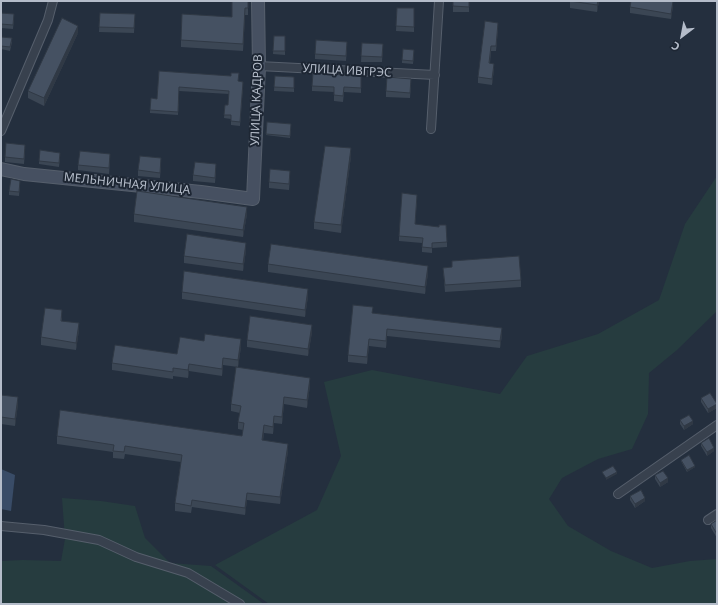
<!DOCTYPE html>
<meta charset="utf-8">
<style>
body{margin:0}
#map{position:relative;width:718px;height:605px;overflow:hidden;background:#242f3e;font-family:"Noto Sans",sans-serif}
canvas{display:block}
.frame{position:absolute;inset:0;border:2px solid #b4bcc9;pointer-events:none}
.north{position:absolute;left:662px;top:16px;width:40px;height:40px;-webkit-text-stroke:3px #1d2633;paint-order:stroke;rotate:212deg;font-size:11px;font-weight:700;line-height:16px;text-align:center;color:#b4bcc9}
.north::after{content:'';display:block;margin:auto;width:14px;height:18px;background:#b4bcc9;clip-path:polygon(50% 0,100% 100%,50% 72%,0 100%)}
</style>
<div id="map">
<canvas width="718" height="605"></canvas>
<div class="frame"></div>
<div class="north">С</div>
</div>
<script>
const c = document.querySelector('canvas').getContext('2d');
c.lineJoin = 'round';
function paint(path, color) {
  c.fillStyle = color;
  c.fill(path, 'evenodd');
}
function poly(rows) {
  const path = new Path2D();
  for (const r of rows) {
    path.moveTo(r[0], r[1]);
    for (let i = 2; i < r.length; i += 2) path.lineTo(r[i], r[i + 1]);
  }
  return path;
}
function strokePath(path, color, width, dash) {
  c.strokeStyle = color;
  c.lineWidth = width;
  c.lineCap = dash ? 'butt' : 'round';
  c.setLineDash(dash || []);
  c.stroke(path);
}
function label(font, color, halo, rows, align = 'center') {
  c.font = font + ' "Noto Sans",sans-serif';
  c.lineWidth = 4;
  c.setLineDash([]);
  c.textBaseline = 'middle';
  c.strokeStyle = halo;
  c.fillStyle = color;
  for (const [text, x, y, turn = 0] of rows) {
    c.save();
    c.translate(x, y);
    c.rotate((+turn || 0) * Math.PI / 180);
    c.textAlign = isNaN(turn) ? turn : align;
    if (halo) c.strokeText(text, 0, 0);
    c.fillText(text, 0, 0);
    c.restore();
  }
}
paint(poly([
 [717,176,717,311,677,350,649,373,648,414,632,449,598,459,562,478,549,499,568,526,611,551,652,568,690,561,717,559,717,604,269,604,215,565,317,510,341,456,324,382,372,370,500,394,527,356,598,334,659,300,685,224],
 [62,498,101,501,135,506,145,538,170,563,211,566,264,604,1,604,1,561,23,560,61,561,65,539]
]), '#263c3f');
paint(poly([
 [1,469,15,475,11,511,1,509]
]), '#394c67');
const street = poly([
 [259,66,435,75],
 [431,129,439,1],
 [1,131,48,20,53,1],
 [618,494,717,425],
 [708,520,717,514],
 [1,526,44,530,99,540,136,557,188,573,240,604]
]);
const secondary = poly([
 [1,169,24,174,201,192,253,199,259,66,258,1]
]);
strokePath(street, '#565f6c', 10);
strokePath(secondary, '#565f6c', 14);
strokePath(street, '#38414e', 8);
strokePath(secondary, '#465061', 12);
paint(poly([
 [248,1,248,15,245,15,243,51,181,47,181,40,232,17],
 [453,1,469,1,469,12,453,12],
 [570,1,599,1,597,12,570,8],
 [673,6,671,19,630,13,630,7],
 [397,8,414,8,414,32,396,31],
 [1,13,14,18,13,29,1,28],
 [100,13,135,14,134,33,99,32],
 [498,28,496,51,491,51,490,63,494,69,492,85,478,83,478,77],
 [78,33,44,106,28,98,28,91],
 [274,36,285,36,285,55,273,54],
 [1,37,12,42,10,51,1,49],
 [362,43,383,44,382,62,361,62],
 [347,48,346,61,315,59,315,54],
 [414,53,413,64,402,63,402,60],
 [159,71,239,81,243,85,240,126,231,125,231,119,224,118,225,105,228,105,229,94,179,91,178,115,150,113,150,110,157,99],
 [275,76,294,77,294,92,274,91],
 [361,81,361,93,344,92,343,102,334,101,334,92,312,91,312,86],
 [411,84,410,98,386,97,386,91],
 [267,122,291,124,290,138,266,135],
 [25,151,24,164,5,162,5,157],
 [60,156,59,167,39,164,39,161],
 [351,156,341,233,314,229,314,222],
 [110,160,109,174,78,170,78,165],
 [161,164,160,178,138,176,138,170],
 [216,170,215,183,193,181,193,175],
 [290,177,289,190,269,188,269,182],
 [20,184,19,196,9,195,9,191],
 [417,199,415,224,447,242,447,247,432,248,432,253,422,252,422,243,399,241,399,236],
 [134,214,247,214,243,237,134,222],
 [246,250,243,271,184,263,184,256],
 [452,261,521,280,521,287,445,292,443,268,452,267],
 [268,264,428,273,425,294,268,272],
 [182,292,308,296,305,317,182,299],
 [373,314,502,335,500,348,387,336,386,348,369,346,367,364,348,362,348,355],
 [62,317,62,321,79,330,76,350,41,345,41,337],
 [312,332,308,356,247,347,247,340],
 [241,347,238,367,223,365,222,376,189,371,188,378,173,376,173,379,112,370,112,363,177,354],
 [310,385,307,408,284,404,282,424,274,423,273,434,264,433,263,440,288,451,280,504,247,500,245,515,192,507,191,513,175,511,175,503,181,462,125,454,124,459,113,458,113,452,57,444,57,436,242,436,243,430,238,429,238,422,240,413,231,411,231,404],
 [1,395,18,404,15,426,1,424],
 [701,398,717,408,708,413,701,402],
 [680,420,693,424,684,430,680,424],
 [701,443,714,451,707,456,701,446],
 [681,460,695,467,687,472,681,461],
 [655,475,668,482,660,487,655,479],
 [630,496,645,501,635,508,630,500],
 [717,520,717,538,711,528,711,524]
]), '#3b4654');
paint(poly([
 [598,1,599,1,597,12,597,5],
 [673,1,673,6,671,19,671,14],
 [245,8,245,15,243,51,243,44],
 [498,23,498,28,496,51,496,46],
 [78,26,78,33,44,106,44,98],
 [494,64,494,69,492,85,492,79],
 [351,148,351,156,341,233,341,225],
 [247,207,247,214,243,237,243,230],
 [246,243,246,250,243,271,243,264],
 [428,266,428,273,425,294,425,287],
 [308,289,308,296,305,317,305,310],
 [79,323,79,330,76,350,76,343],
 [312,325,312,332,308,356,308,349],
 [502,328,502,335,500,348,500,341],
 [387,329,387,336,386,348,386,341],
 [241,339,241,347,238,367,238,360],
 [369,339,369,346,367,364,367,357],
 [223,358,223,365,222,376,222,369],
 [189,364,189,371,188,378,188,370],
 [310,378,310,385,307,408,307,400],
 [18,397,18,404,15,426,15,419],
 [284,397,284,404,282,424,282,417],
 [717,404,717,408,708,413,708,409],
 [274,416,274,423,273,434,273,427],
 [693,421,693,424,684,430,684,426],
 [264,425,264,433,262,447,262,440],
 [288,444,288,451,280,504,280,497],
 [714,448,714,451,707,456,707,452],
 [695,466,695,467,687,472,687,470],
 [617,472,617,474,606,480,606,478],
 [668,478,668,482,660,487,660,483],
 [247,493,247,500,245,515,245,508],
 [645,498,645,501,635,508,635,504]
]), '#303945');
const building = poly([
 [232,1,248,1,248,8,245,8,243,44,181,40,182,14,232,17,232,1],
 [453,1,469,1,469,7,453,6,453,1],
 [570,1,598,1,597,5,570,1],
 [631,1,673,1,671,14,630,7,631,1],
 [397,8,414,8,414,27,396,26,397,8],
 [1,13,14,14,13,25,1,24,1,13],
 [100,13,135,14,134,28,99,27,100,13],
 [62,18,78,26,44,98,28,91,62,18],
 [485,21,498,23,496,46,491,46,489,63,494,64,492,79,478,77,485,21],
 [274,36,285,36,285,51,273,51,274,36],
 [1,37,12,38,10,47,1,46,1,37],
 [316,40,347,42,346,56,315,54,316,40],
 [362,43,383,44,382,57,361,56,362,43],
 [403,49,414,50,413,61,402,60,403,49],
 [159,71,231,76,231,73,239,73,238,81,243,82,240,122,231,121,231,115,224,115,225,105,228,105,229,91,179,87,178,112,150,110,151,98,157,99,159,71],
 [313,73,361,76,361,88,344,87,343,96,334,95,334,87,312,86,313,73],
 [275,76,294,77,294,88,274,87,275,76],
 [387,77,411,79,410,93,386,91,387,77],
 [267,122,291,124,290,136,266,134,267,122],
 [6,143,25,145,24,159,5,157,6,143],
 [325,146,351,148,341,225,314,222,325,146],
 [40,150,60,153,59,163,39,161,40,150],
 [80,151,110,154,109,168,78,165,80,151],
 [140,156,161,158,160,173,138,170,140,156],
 [195,162,216,164,215,178,193,175,195,162],
 [270,169,290,171,289,184,269,182,270,169],
 [11,179,20,181,19,192,9,191,11,179],
 [137,191,247,207,243,230,134,214,137,191],
 [402,193,417,195,415,224,439,227,439,225,446,225,447,242,432,243,432,248,422,247,423,238,399,236,402,193],
 [187,234,246,243,243,264,184,256,187,234],
 [271,244,428,266,425,287,268,264,271,244],
 [519,256,521,280,445,285,443,268,452,267,452,261,519,256],
 [184,271,308,289,305,310,182,292,184,271],
 [353,305,373,307,372,313,502,328,500,341,387,329,386,341,369,339,367,357,348,355,353,305],
 [45,308,62,310,61,321,79,323,76,343,41,337,45,308],
 [250,316,312,325,308,349,247,340,250,316],
 [205,334,241,339,238,360,223,358,222,369,189,364,188,370,173,368,173,372,112,363,115,345,177,354,180,337,204,341,205,334],
 [236,367,310,378,307,400,284,397,282,417,274,416,273,427,264,425,262,440,288,444,280,497,247,493,245,508,192,500,191,506,175,503,182,455,125,446,124,452,113,451,114,445,57,436,60,410,242,436,244,423,238,422,241,406,231,404,236,367],
 [710,393,717,404,708,409,701,398,710,393],
 [1,395,18,397,15,419,1,417,1,395],
 [689,415,693,421,684,426,680,420,689,415],
 [709,438,714,448,707,452,701,443,709,438],
 [689,455,695,466,687,470,681,460,689,455],
 [613,466,617,472,606,478,602,472,613,466],
 [663,471,668,478,660,483,655,475,663,471],
 [641,490,645,498,635,504,630,496,641,490],
 [717,520,717,534,711,524,717,520]
]);
paint(building, '#455162');
strokePath(building, '#303945', 1);
label('12px', '#b4bcc9', '#1d2633', [
 ["УЛИЦА ИВГРЭС",347,71,3],
 ["УЛИЦА КАДРОВ",257,100,-88],
 ["МЕЛЬНИЧНАЯ УЛИЦА",127,184,6]
]);
</script>
